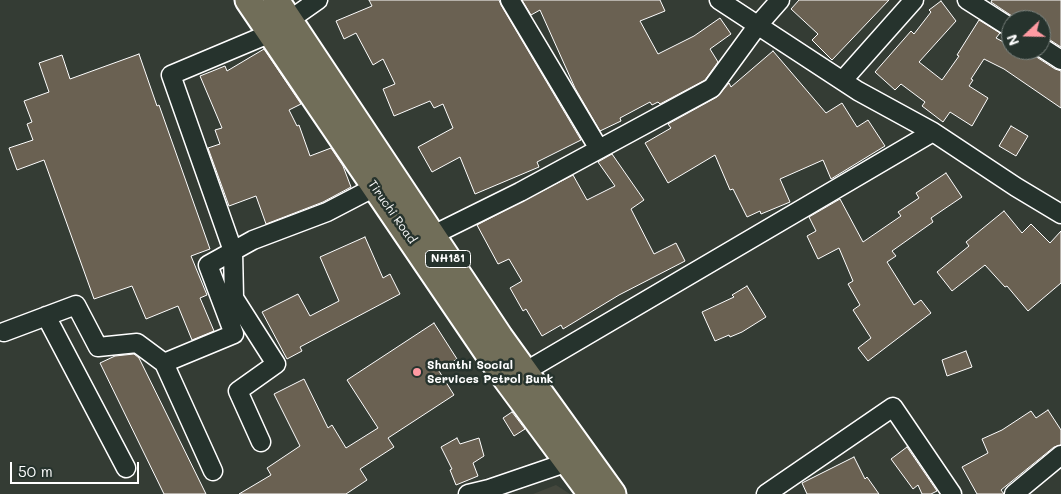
<!DOCTYPE html>
<style>
body{margin:0}
#map{position:relative;width:1061px;height:494px;overflow:hidden;background:#343c34;font-family:Mali,sans-serif}
canvas{display:block}
.north{position:absolute;left:1001px;top:10px;width:50px;height:50px;box-sizing:border-box;background:#26332d;border:1px solid #7d8581;border-radius:50%;rotate:249deg;font-size:14px;font-weight:700;line-height:20px;text-align:center;color:#fff}
.north::after{content:'';display:block;margin:auto;width:18px;height:22px;background:#ff9aa2;clip-path:polygon(50% 0,100% 100%,50% 72%,0 100%)}
.scale{position:absolute;left:10px;top:462px;width:129px;height:22px;box-sizing:border-box;border:2px solid #fff;border-top:0;padding-left:6px;font-size:15px;line-height:18px;white-space:nowrap;color:#fff;-webkit-text-stroke:4px #26332d;paint-order:stroke}
</style>
<div id="map">
<canvas width="1061" height="494"></canvas>
<div class="north">N</div>
<div class="scale">50 m</div>
</div>
<script>
const c = document.querySelector('canvas').getContext('2d');
c.lineJoin = 'round';
function paint(path, color) {
  c.fillStyle = color;
  c.fill(path, 'evenodd');
}
function poly(rows) {
  const path = new Path2D();
  for (const r of rows) {
    path.moveTo(r[0], r[1]);
    for (let i = 2; i < r.length; i += 2) path.lineTo(r[i], r[i + 1]);
  }
  return path;
}
function strokePath(path, color, width, dash) {
  c.strokeStyle = color;
  c.lineWidth = width;
  c.lineCap = dash ? 'butt' : 'round';
  c.setLineDash(dash || []);
  c.stroke(path);
}
function label(font, color, halo, rows, align = 'center') {
  c.font = font + ' Mali,sans-serif';
  c.lineWidth = 5;
  c.setLineDash([]);
  c.textBaseline = 'middle';
  c.strokeStyle = halo;
  c.fillStyle = color;
  for (const [text, x, y, turn = 0] of rows) {
    c.save();
    c.translate(x, y);
    c.rotate((+turn || 0) * Math.PI / 180);
    c.textAlign = isNaN(turn) ? turn : align;
    if (halo) c.strokeText(text, 0, 0);
    c.fillText(text, 0, 0);
    c.restore();
  }
}
paint(poly([
 [556,485,570,494,533,494]
]), '#44473d');
const building = poly([
 [369,0,499,0,501,5,581,140,537,162,539,167,475,194,460,157,432,172,418,147,453,128,443,104,434,108,430,101,394,116,383,89,395,84,383,59,373,65,356,33,344,39,336,21,372,6,369,0],
 [522,0,660,0,665,11,640,21,658,54,694,36,720,18,731,34,710,49,718,62,705,80,660,104,658,102,652,105,650,102,620,118,621,121,600,131,575,88,540,10,531,15,522,0],
 [799,0,889,0,832,60,812,40,818,34,791,9,799,0],
 [992,0,1061,0,1061,47,1047,38,1041,36,1041,20,1018,20,991,2,992,0],
 [941,1,956,21,919,62,942,80,959,56,957,55,979,20,1000,33,996,38,1011,46,1011,50,1031,50,1035,56,1055,69,1061,71,1061,108,1004,69,984,59,971,79,973,80,969,86,988,98,972,126,950,112,943,122,922,106,925,102,901,84,895,90,875,72,911,31,914,34,931,12,929,10,941,1],
 [264,49,301,104,289,110,297,126,299,125,310,156,331,148,343,166,351,187,323,202,266,224,256,196,229,206,208,148,220,144,215,130,222,128,200,76,225,66,227,71,264,49],
 [773,51,826,113,842,103,857,127,868,120,885,146,831,179,823,160,780,179,790,202,761,214,760,211,747,217,733,189,730,190,715,155,668,183,645,143,671,128,668,124,717,97,729,83,731,87,773,51],
 [139,54,157,106,159,105,210,249,191,256,207,295,200,298,214,331,192,340,178,306,146,319,132,286,94,299,44,160,17,170,9,148,33,140,27,124,32,122,24,101,49,92,39,63,62,55,70,79,139,54],
 [1011,126,1028,136,1016,156,999,146,1011,126],
 [612,154,644,200,631,209,654,254,676,243,685,261,619,295,563,329,561,325,542,336,526,309,523,311,510,288,522,281,509,259,498,264,477,225,573,175,587,200,615,186,598,162,612,154],
 [946,173,962,197,931,218,933,222,892,251,896,256,887,262,914,305,921,300,931,313,868,361,858,348,871,338,853,310,860,305,848,284,853,281,839,248,818,259,807,236,816,231,809,217,840,199,863,242,901,216,898,212,919,198,916,193,946,173],
 [1004,211,1022,233,1031,224,1050,243,1061,231,1061,283,1028,311,1007,286,1005,287,985,265,952,291,937,272,969,246,966,242,1004,211],
 [365,237,383,278,390,274,400,294,300,347,302,351,287,359,262,312,298,294,310,316,339,301,320,257,365,237],
 [747,286,766,317,742,332,730,337,729,335,715,341,702,312,734,297,732,295,747,286],
 [434,323,457,359,439,371,454,395,388,438,394,447,360,469,367,480,346,494,239,494,271,475,267,468,300,446,274,394,304,379,328,428,332,425,346,448,378,428,347,380,434,323],
 [966,351,972,367,947,376,942,360,966,351],
 [134,354,139,358,206,494,164,494,100,363,115,356,134,354],
 [1048,410,1061,430,1061,445,1054,447,1001,490,1004,494,977,494,962,467,988,453,982,439,1002,430,1031,411,1036,418,1048,410],
 [512,412,525,429,514,436,503,418,512,412],
 [457,438,460,444,479,438,484,456,473,463,478,476,456,485,450,470,452,469,441,447,457,438],
 [907,447,937,491,931,494,922,494,918,485,913,489,891,459,907,447],
 [854,457,865,479,867,477,879,494,807,494,802,483,854,457]
]);
paint(building, '#6a6152');
strokePath(building, '#fff', 1);
const minor = poly([
 [510,0,599,149],
 [719,0,858,91,933,132,1016,187,1061,214],
 [967,0,1011,28],
 [1041,47,1061,60],
 [843,80,914,0],
 [431,236,520,192,712,88,758,25,780,0],
 [46,316,126,468],
 [4,332,76,305,98,347,137,343,164,363,234,334,208,265,253,240,327,212,375,187],
 [164,363,213,471],
 [526,371,933,132],
 [261,442,238,391,276,364,234,298,233,251,171,75,271,33,318,0],
 [468,494,489,489,568,462],
 [766,494,893,407,952,494],
 [1014,494,1061,455]
]);
const highway = poly([
 [248,0,495,364,591,494],
 [276,0,500,337,613,494]
]);
strokePath(minor, '#fff', 21);
strokePath(highway, '#fff', 29);
strokePath(minor, '#26332d', 18);
strokePath(highway, '#716e59', 25);
for (const [x, y, r, color] of [
 [417,372,5,"#ff9aa2"]
]) {
  const dot = new Path2D();
  dot.arc(x, y, r, 0, 2 * Math.PI);
  c.fillStyle = color;
  c.fill(dot);
  strokePath(dot, '#26332d', 2);
}
for (const [x, y, w] of [
 [448,259,45]
]) {
  const box = new Path2D();
  box.roundRect(x - w / 2, y - 8.5, w, 17, 4);
  c.fillStyle = '#26332d';
  c.fill(box);
  strokePath(box, '#fff', 1);
}
label('bold 11px', '#fff', null, [
 ["NH181",448,259]
]);
label('12px', '#fff', '#26332d', [
 ["Tiruchi Road",392,212,55]
]);
label('bold 12px', '#fff', '#26332d', [
 ["Shanthi Social",427,365],
 ["Services Petrol Bunk",427,379]
], 'left');
</script>
